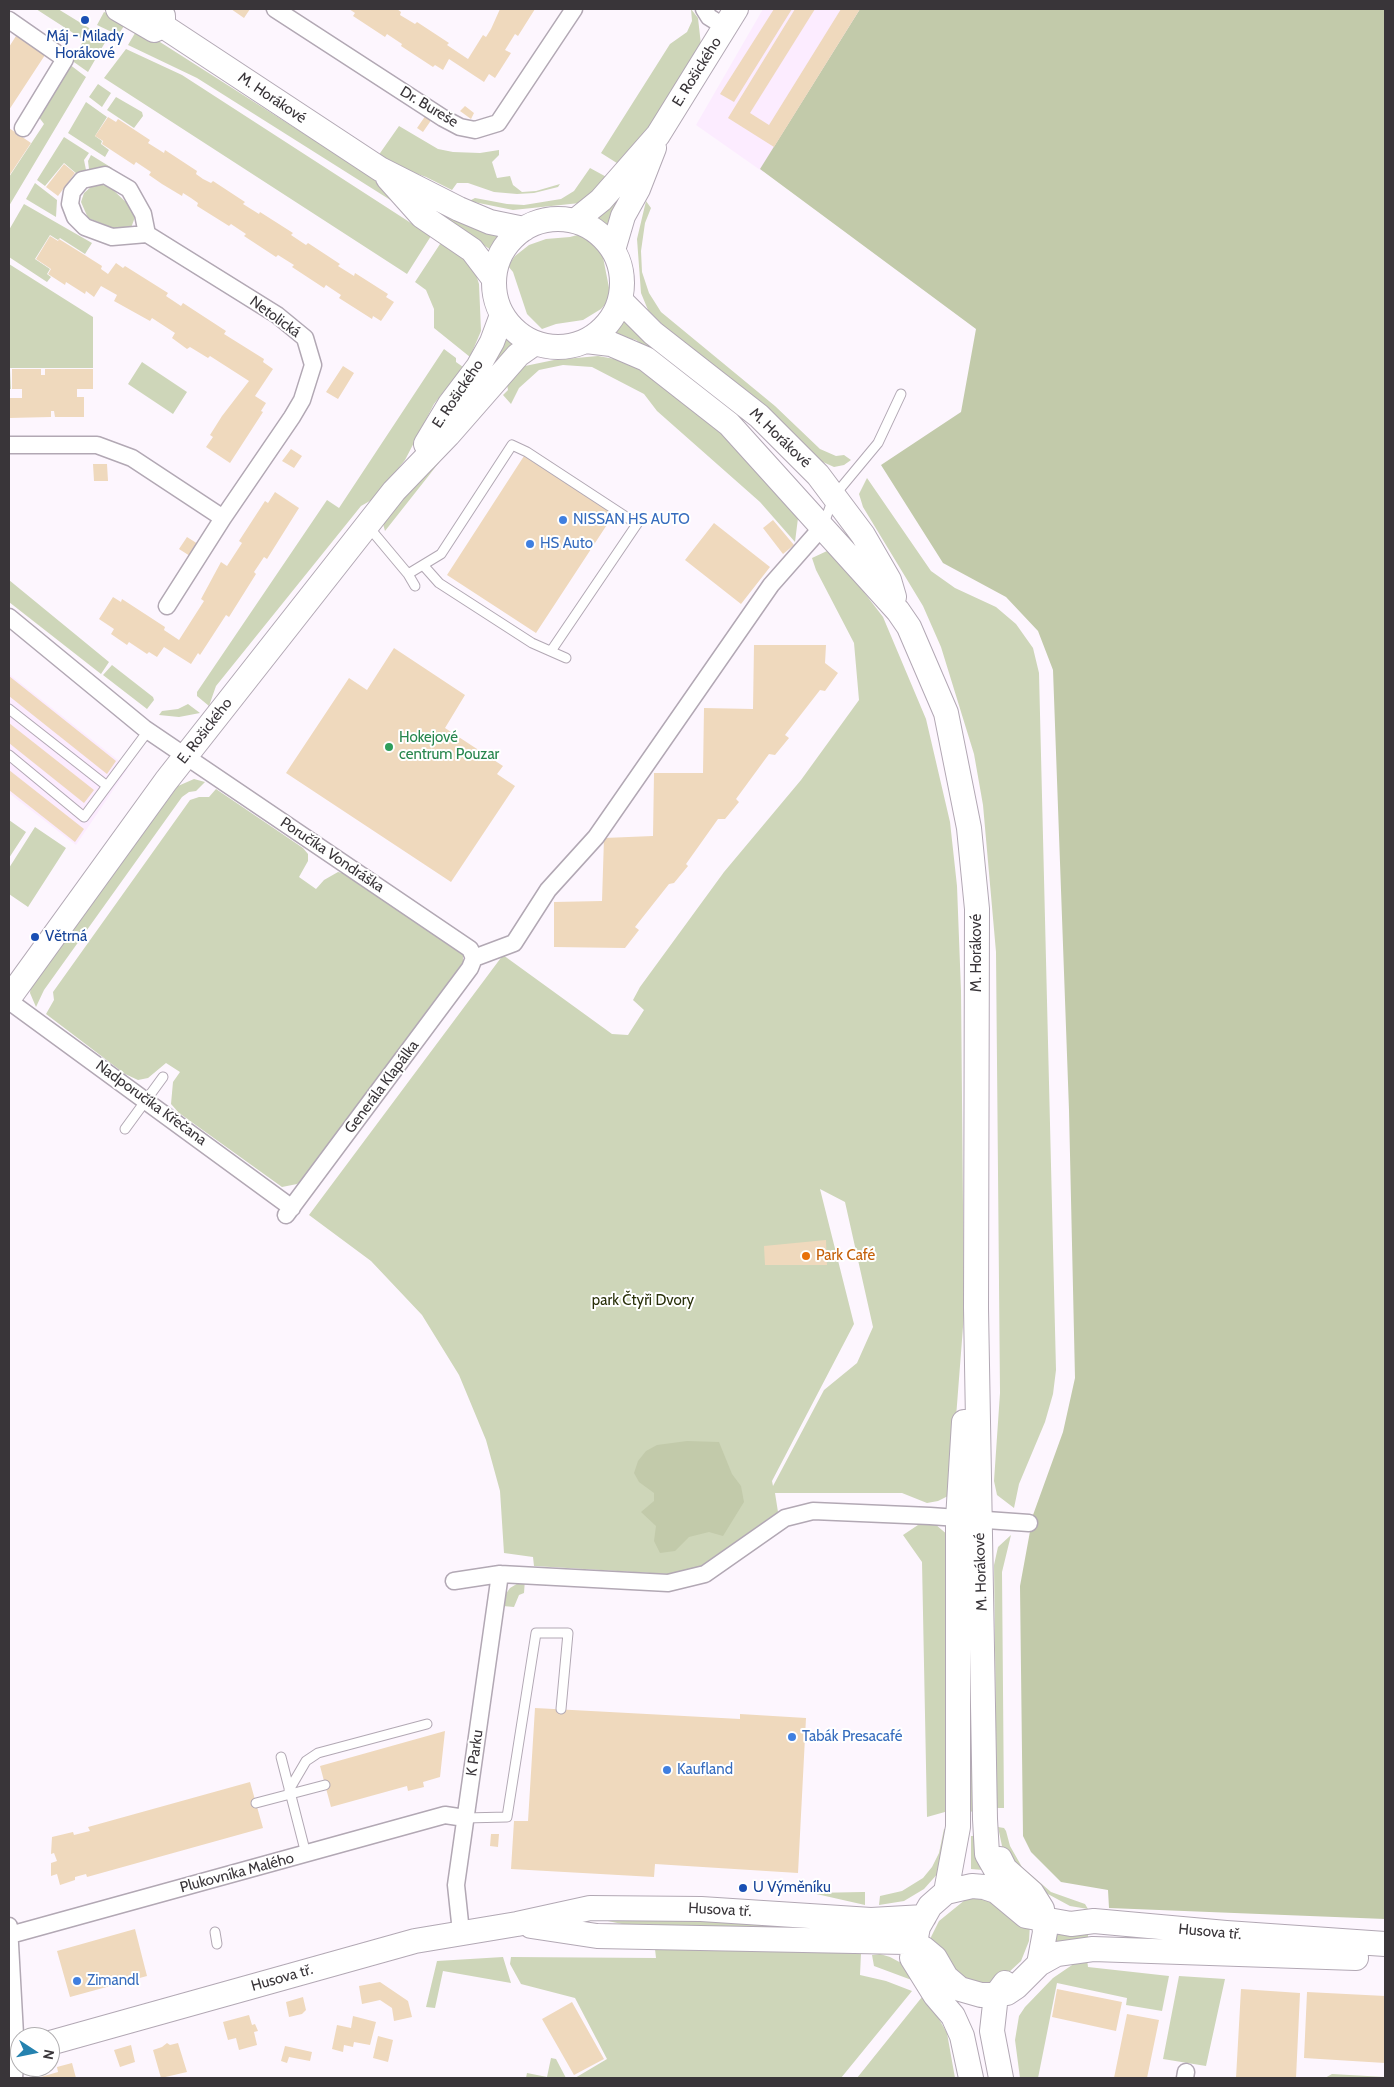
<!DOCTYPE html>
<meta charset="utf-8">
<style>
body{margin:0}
#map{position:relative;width:1394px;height:2087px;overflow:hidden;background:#fdf6fe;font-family:Cabin,sans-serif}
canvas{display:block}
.frame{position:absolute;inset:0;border:10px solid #393539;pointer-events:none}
.north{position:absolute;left:10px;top:2027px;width:50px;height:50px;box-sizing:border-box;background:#fff;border:1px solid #b0aeb0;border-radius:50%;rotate:101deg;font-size:14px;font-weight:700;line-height:20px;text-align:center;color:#393539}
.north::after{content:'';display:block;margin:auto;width:18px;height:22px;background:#2582af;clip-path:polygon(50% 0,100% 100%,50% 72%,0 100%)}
</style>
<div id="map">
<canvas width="1394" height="2087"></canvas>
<div class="frame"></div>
<div class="north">N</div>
</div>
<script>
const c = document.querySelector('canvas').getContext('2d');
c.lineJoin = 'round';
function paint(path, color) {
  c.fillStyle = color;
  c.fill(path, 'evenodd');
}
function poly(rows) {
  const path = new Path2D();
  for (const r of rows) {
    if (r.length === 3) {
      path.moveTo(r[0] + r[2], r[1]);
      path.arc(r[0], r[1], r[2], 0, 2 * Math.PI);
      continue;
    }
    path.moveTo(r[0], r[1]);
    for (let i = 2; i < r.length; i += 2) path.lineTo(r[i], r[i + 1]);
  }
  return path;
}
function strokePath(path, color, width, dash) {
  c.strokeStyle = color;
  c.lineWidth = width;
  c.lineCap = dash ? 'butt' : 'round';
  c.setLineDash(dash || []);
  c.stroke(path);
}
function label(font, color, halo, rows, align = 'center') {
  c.font = font + ' Cabin,sans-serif';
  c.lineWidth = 4;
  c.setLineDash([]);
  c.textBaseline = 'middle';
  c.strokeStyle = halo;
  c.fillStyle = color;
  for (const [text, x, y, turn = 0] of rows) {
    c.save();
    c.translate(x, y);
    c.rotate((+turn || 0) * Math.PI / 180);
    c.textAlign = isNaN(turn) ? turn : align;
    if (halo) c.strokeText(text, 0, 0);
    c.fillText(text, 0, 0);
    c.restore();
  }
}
paint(poly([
 [763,9,864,9,763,172,696,125],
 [9,674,128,768,76,845,9,793]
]), '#fcecff');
paint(poly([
 [36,9,58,9,107,39,88,72,71,60,84,40],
 [691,9,698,18,701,45,676,91,620,165,601,153,670,44,687,32,692,21],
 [104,12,128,20,118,35,97,25],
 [138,28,375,179,411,213,197,78,128,45],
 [126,49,182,75,431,236,407,274,104,78],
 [69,64,86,77,9,206,9,177,44,124,38,116],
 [98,84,111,93,102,107,89,97],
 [116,97,142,112,143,116,134,128,107,110],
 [86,102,107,117,95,136,102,141,101,144,109,150,105,157,68,133],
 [399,126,438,149,453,152,480,153,499,150,499,155,492,162,497,178,510,176,513,185,522,192,536,191,560,184,558,187,534,193,517,194,494,192,468,183,457,183,452,190,426,177,387,163,378,156],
 [64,137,89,153,84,160,86,170,77,174,64,163,45,186,37,180],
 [91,155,112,168,89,169,88,161],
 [590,168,612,180,580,203,513,210,469,201,475,198,507,204,524,205,561,199,574,191],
 [632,170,607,233,595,219],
 [35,183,57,200,56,217,26,199],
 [99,184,110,187,130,206,135,217,131,228,125,230,113,228,88,218,81,202,84,193,92,186],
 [646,201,651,208,645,223,641,251,642,272,649,293,661,312,775,406,820,449,836,456,844,455,851,460,844,465,834,467,814,458,764,404,666,328,648,310,641,293,637,239],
 [24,204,92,243,85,254,60,238,58,240,50,235,35,259,50,269,47,274,51,277,47,282,9,257,9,230],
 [438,211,503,235,504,237,491,250,438,214],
 [585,233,602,252,611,298,601,309,583,320,556,324,542,329,527,314,513,272,508,266,515,256,529,245,546,239,570,237],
 [442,241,473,265,479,284,481,331,470,357,434,328,434,309,426,290,415,282],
 [9,264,93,317,93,368,10,368,11,389,9,389],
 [623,319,726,401,723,404,636,340,608,334],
 [506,330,518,343,492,374,487,371],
 [444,349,456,358,456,362,463,367,434,404,405,460,375,498,361,506,216,686,209,706,197,696,197,692,327,500,339,508],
 [598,356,626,361,641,368,711,423,739,448,794,509,798,518,795,542,760,502,657,411,644,394,592,367,563,365,539,370,519,388,511,404,503,395,508,390,507,385,513,373,525,366,554,360],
 [142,362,187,392,173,414,128,384],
 [460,436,385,531,383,524,385,518],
 [867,478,931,571,955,588,996,607,1016,624,1033,648,1039,673,1056,1370,1053,1394,1045,1422,1019,1484,1014,1508,997,1495,994,1481,1000,1393,996,952,983,805,974,754,941,647,923,606,863,507,859,494],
 [827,551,837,557,883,617,926,719,950,822,957,886,961,991,964,1314,950,1495,938,1501,927,1503,902,1493,775,1493,778,1512,701,1566,685,1572,668,1574,534,1566,533,1557,504,1553,500,1491,486,1440,459,1375,422,1315,371,1261,309,1215,503,955,612,1034,628,1035,644,1010,633,1000,640,987,724,872,801,780,859,700,854,643,816,570,812,558],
 [820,1189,845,1202,873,1327,857,1363,824,1390,773,1486,772,1481,854,1324],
 [9,580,109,662,101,674,9,602],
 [112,665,153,697,154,700,147,709,103,675],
 [188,704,200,713,179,717,159,715,162,711,178,709],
 [194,779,205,782,196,791,189,792,182,797,44,990,36,1007,30,993,31,984,37,975,178,786],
 [216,789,303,848,308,854,308,861,299,877,316,889,324,880,338,872,351,875,457,946,463,955,463,966,304,1178,297,1184,282,1187,179,1113,171,1104,173,1082,180,1072,166,1063,148,1078,138,1080,125,1074,46,1014,54,1000,53,992,190,800,199,797,209,797],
 [9,820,26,832,9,858],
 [35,827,66,848,28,907,9,894,9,868],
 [926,1523,935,1524,949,1536,952,1810,927,1817,922,1562,903,1535,918,1525],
 [1011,1535,1002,1572,1004,1808,997,1808,994,1565,998,1547],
 [525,1579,524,1593,519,1595,514,1607,503,1606,505,1595,510,1588],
 [969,1658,973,1702,975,1811,969,1812],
 [951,1827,940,1871,924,1889,904,1901,879,1905,880,1896,902,1891,923,1878,932,1867,939,1853,944,1829],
 [998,1827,1004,1828,1006,1831,1010,1846,1022,1867,1051,1892,1085,1904,1088,1909,1070,1906,1046,1893,1009,1857,1002,1846],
 [971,1836,976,1836,983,1870,971,1869],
 [976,1891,1030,1924,1029,1941,1021,1961,995,1985,970,1987,931,1945,931,1937,939,1921],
 [865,1892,865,1905,812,1893,863,1892],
 [605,1918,670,1919,863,1930,622,1924,603,1920],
 [1055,1933,1088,1934,1088,1941,1054,1942],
 [668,1946,861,1953,860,1975,886,1981,912,1991,841,2078,575,2078,607,2059,575,1998,521,1984,510,1964,511,1957,656,1958,655,1949],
 [880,1954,890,1957,903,1964,917,1982,874,1966,872,1955],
 [503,1957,511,1983,443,1971,435,2008,426,2007,437,1961],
 [1087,1959,1088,1967,1169,1976,1162,2011,1126,2005,1127,1998,1057,1983,1038,2078,1020,2078,1015,2040,1019,2016,1025,2007,1053,1978,1075,1963],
 [1179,1976,1225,1979,1206,2066,1163,2059],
 [922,1997,935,2012,947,2033,955,2078,857,2078],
 [551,2058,556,2059,566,2078,526,2078,527,2073,547,2077],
 [1332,2074,1385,2077,1385,2078,1325,2078]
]), '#ced6b9');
paint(poly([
 [860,9,1385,9,1385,1919,1109,1908,1108,1890,1061,1882,1031,1852,1023,1836,1020,1586,1033,1515,1063,1432,1075,1378,1069,1110,1053,670,1038,631,1006,597,943,563,881,465,961,412,976,329,760,169],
 [687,1441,719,1442,732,1474,741,1486,744,1502,723,1536,709,1532,689,1537,675,1551,660,1553,654,1541,656,1526,641,1512,654,1501,654,1493,639,1482,634,1473,638,1461,646,1451,657,1445]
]), '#c2caaa');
paint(poly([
 [231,9,250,9,244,18],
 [349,9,397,9,401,12,400,15,415,24,417,22,449,43,447,45,468,59,483,35,486,37,491,29,500,9,535,9,518,36,515,34,505,50,511,53,495,78,489,74,484,82,449,59,443,70,435,65,433,67,401,46,402,44,387,34,385,37,353,16,355,13],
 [774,9,792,9,734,102,720,94],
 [795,9,815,9,750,113,769,125,841,9,860,9,774,147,728,118],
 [16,36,45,55,9,110,9,47],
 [465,106,474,113,471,119,460,111],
 [426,115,432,119,423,132,417,128],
 [108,117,116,122,118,119,150,140,148,143,164,153,165,150,197,171,196,174,203,179,211,183,213,181,245,202,243,204,259,214,260,212,293,233,291,235,306,245,308,243,340,264,338,266,354,276,355,273,388,294,386,297,394,302,381,321,373,316,372,319,339,298,341,295,326,285,324,288,292,267,294,265,278,255,276,257,244,236,246,234,231,224,229,226,197,206,198,203,191,198,183,193,182,196,162,184,149,175,151,172,136,162,134,165,102,144,103,141,95,136],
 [9,128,31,143,9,176],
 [64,164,75,173,58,196,46,187],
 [50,236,58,241,59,239,83,254,102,266,101,269,108,274,116,263,123,268,125,266,168,293,166,296,181,306,183,303,226,331,224,334,264,359,263,362,273,369,255,396,266,403,261,411,263,412,230,463,206,447,213,437,210,435,222,416,249,381,210,356,208,358,190,347,187,349,172,338,175,333,152,318,150,321,114,301,117,295,101,286,94,297,86,291,85,294,66,282,65,285,48,274,51,269,36,259],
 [343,366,354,373,338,399,326,392],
 [12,369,41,369,41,375,45,375,45,369,93,369,93,389,77,389,77,397,84,397,84,417,55,417,54,411,51,411,51,417,9,418,9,398,22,398,22,389,12,389],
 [291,449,302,456,294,468,282,461],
 [524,456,614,514,536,633,447,575],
 [93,464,107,464,108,481,94,481],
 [275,492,299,508,267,559,264,557,254,572,256,574,229,617,226,615,200,655,198,653,191,664,164,647,157,657,149,652,147,654,129,642,127,645,111,634,114,629,99,619,113,597,121,602,122,599,165,627,164,630,179,640,204,601,201,599,221,562,227,566,242,543,239,541,265,501,268,503],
 [773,520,794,545,783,554,763,528],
 [714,523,770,567,741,604,685,560],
 [187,537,198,544,190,556,179,549],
 [754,645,826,645,825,663,838,673,825,691,820,690,785,735,789,738,775,755,769,754,736,799,739,802,725,819,718,819,686,864,688,866,674,883,669,884,635,927,639,930,625,948,554,947,554,902,602,901,604,838,653,836,654,773,703,773,704,708,753,709],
 [394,648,465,695,445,728,503,766,497,774,515,786,451,882,286,773,349,678,367,690],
 [9,676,116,761,107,774,9,696],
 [9,723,94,790,84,803,9,743],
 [9,770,84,829,75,842,9,790],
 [826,1240,827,1265,765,1265,764,1246],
 [535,1708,740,1719,740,1714,806,1718,798,1873,655,1864,654,1877,511,1869,514,1821,528,1821],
 [445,1731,440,1777,423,1782,424,1787,408,1791,407,1786,331,1807,320,1766],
 [250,1782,263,1828,87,1877,86,1874,75,1877,75,1880,60,1885,57,1874,51,1876,51,1863,57,1861,54,1853,51,1854,52,1837,73,1832,74,1835,90,1831,88,1827],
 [491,1834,499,1834,498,1847,490,1846],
 [135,1929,147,1976,70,1997,57,1951],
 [380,1982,408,2001,412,2017,394,2021,392,2008,380,2000,362,2004,359,1986],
 [1057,1989,1122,2002,1116,2031,1052,2017],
 [1241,1989,1300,1993,1296,2078,1236,2078],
 [1307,1992,1385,1996,1385,2063,1304,2058],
 [303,1997,306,2010,302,2014,289,2017,286,2002],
 [572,2002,604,2059,574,2075,542,2019],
 [1127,2014,1159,2020,1147,2078,1114,2078],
 [249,2015,252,2025,255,2024,258,2031,254,2032,257,2045,239,2050,236,2038,228,2040,223,2022],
 [353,2016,376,2022,370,2045,354,2042,353,2047,344,2045,343,2052,332,2049,337,2025,351,2028],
 [378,2036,393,2040,388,2062,373,2058],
 [167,2043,170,2045,178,2043,187,2072,161,2078,153,2050,162,2047],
 [131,2045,135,2062,120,2067,114,2050],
 [285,2046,312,2052,310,2061,289,2057,287,2063,281,2061],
 [72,2063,76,2078,37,2078,58,2072,57,2067]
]), '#efd9bd');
const lane = poly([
 [367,525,408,574,415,586],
 [823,526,834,496,878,443,901,394],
 [423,565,439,583,532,643,566,658],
 [408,574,441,554,512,445,527,452,637,524,551,651],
 [9,709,107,786,84,817,9,755],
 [107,786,148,731],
 [125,1129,163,1077],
 [281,1757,306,1854],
 [289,1790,306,1761,318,1753,427,1724],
 [256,1803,325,1785],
 [465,1818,507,1817,536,1633,568,1633,561,1709],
 [215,1932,217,1944]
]);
const street = poly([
 [275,9,443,118,460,127,475,130,498,123,574,9],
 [704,9,709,17,725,27],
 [9,20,65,59,23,128],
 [9,445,97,445,132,458,223,518,292,417,302,400,313,365,305,338,277,315,147,234,112,237,85,227,75,217,70,204,72,192,82,180,105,175,129,189,143,214,147,234],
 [167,606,223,518],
 [9,617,144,728,470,949,474,958],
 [474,958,514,943,548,890,596,837,771,585,823,526],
 [9,1001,292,1208],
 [286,1215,470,968,474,958],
 [454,1581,500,1574,668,1583,705,1574,785,1518,813,1511,930,1516,1029,1523],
 [9,1926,16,2053,14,2078],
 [461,1932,456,1885,500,1574],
 [10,1935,445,1815,465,1818],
 [1185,2078,1186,2072]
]);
const secondary = poly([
 [118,9,154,30,163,26],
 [152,9,163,16,163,26],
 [163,26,380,169,459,209,490,222,524,229],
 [388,178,422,216,472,250,494,279],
 [558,283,64],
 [575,221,601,200,658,135,736,9],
 [613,250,623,216,638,189,654,148],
 [620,300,653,333,759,416,818,475,863,535,889,580,894,597],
 [586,341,611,344,646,359,729,424,898,611,909,627,946,713,969,828,977,909,976,1308,985,1819,987,1854,1004,1884],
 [426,444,450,404,478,367,492,342,502,315],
 [9,998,166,781,394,491,448,435,518,355,535,343],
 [964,1422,958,1519,958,1827,946,1892,930,1906,918,1927,912,1958,935,1995,953,2016,962,2036,971,2078],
 [946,1892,972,1886,984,1887,996,1891,1026,1916,1071,1924,1094,1921,1226,1933,1385,1944],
 [531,1926,597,1936,906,1942,923,1948,935,1958,946,1977,960,1989,981,1995,996,1995,1007,1993,1016,1987,1039,1964,1045,1932,1042,1909,1032,1893,1005,1869,1000,1859],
 [1039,1964,1057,1954,1093,1949,1356,1958],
 [50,2043,415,1941,517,1924,590,1908,701,1909,871,1920,924,1917],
 [9,2055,20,2052],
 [1001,2078,992,2031,996,1995,1005,1983]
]);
strokePath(lane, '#b2a8b4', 11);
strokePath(street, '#b2a8b4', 19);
strokePath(secondary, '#b2a8b4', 26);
strokePath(lane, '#fff', 9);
strokePath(street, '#fff', 16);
strokePath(secondary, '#fff', 24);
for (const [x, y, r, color] of [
 [85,20,5,"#1a4fb4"],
 [563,520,5,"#3f7fe0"],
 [530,544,5,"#3f7fe0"],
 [389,747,5,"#2e9e5b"],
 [35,937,5,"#1a4fb4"],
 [806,1256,5,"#e8710a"],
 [792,1737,5,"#3f7fe0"],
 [667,1770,5,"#3f7fe0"],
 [743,1888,5,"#1a4fb4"],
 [77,1981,5,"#3f7fe0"]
]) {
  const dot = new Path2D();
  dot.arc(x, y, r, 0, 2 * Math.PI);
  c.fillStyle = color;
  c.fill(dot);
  strokePath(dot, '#fff', 2);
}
label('15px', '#164399', '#fff', [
 ["Máj - Milady",85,37,"center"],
 ["Horákové",85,54,"center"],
 ["Větrná",45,937],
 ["U Výměníku",753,1888]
], 'left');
label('15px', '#393539', '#fff', [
 ["E. Rošického",697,72,-58],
 ["M. Horákové",272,98,34],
 ["Dr. Bureše",429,107,31],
 ["Netolická",275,317,36],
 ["E. Rošického",458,394,-56],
 ["M. Horákové",780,438,44],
 ["E. Rošického",205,731,-52],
 ["Poručíka Vondráška",332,855,34],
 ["M. Horákové",977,953,-90],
 ["Generála Klapálka",382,1087,-53],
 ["Nadporučíka Křečana",151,1103,36],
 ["M. Horákové",981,1572,-92],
 ["K Parku",475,1753,-82],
 ["Plukovníka Malého",237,1873,-15],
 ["Husova tř.",720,1910,3],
 ["Husova tř.",1210,1932,5],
 ["Husova tř.",282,1978,-16]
]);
label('15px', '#366cbe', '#fff', [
 ["NISSAN HS AUTO",573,520],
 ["HS Auto",540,544],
 ["Tabák Presacafé",802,1737],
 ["Kaufland",677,1770],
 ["Zimandl",87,1981]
], 'left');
label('15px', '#27864d', '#fff', [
 ["Hokejové",399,738],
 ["centrum Pouzar",399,755]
], 'left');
label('15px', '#c56008', '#fff', [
 ["Park Café",816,1256]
], 'left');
label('15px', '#293009', '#fff', [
 ["park Čtyři Dvory",643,1301]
]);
</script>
